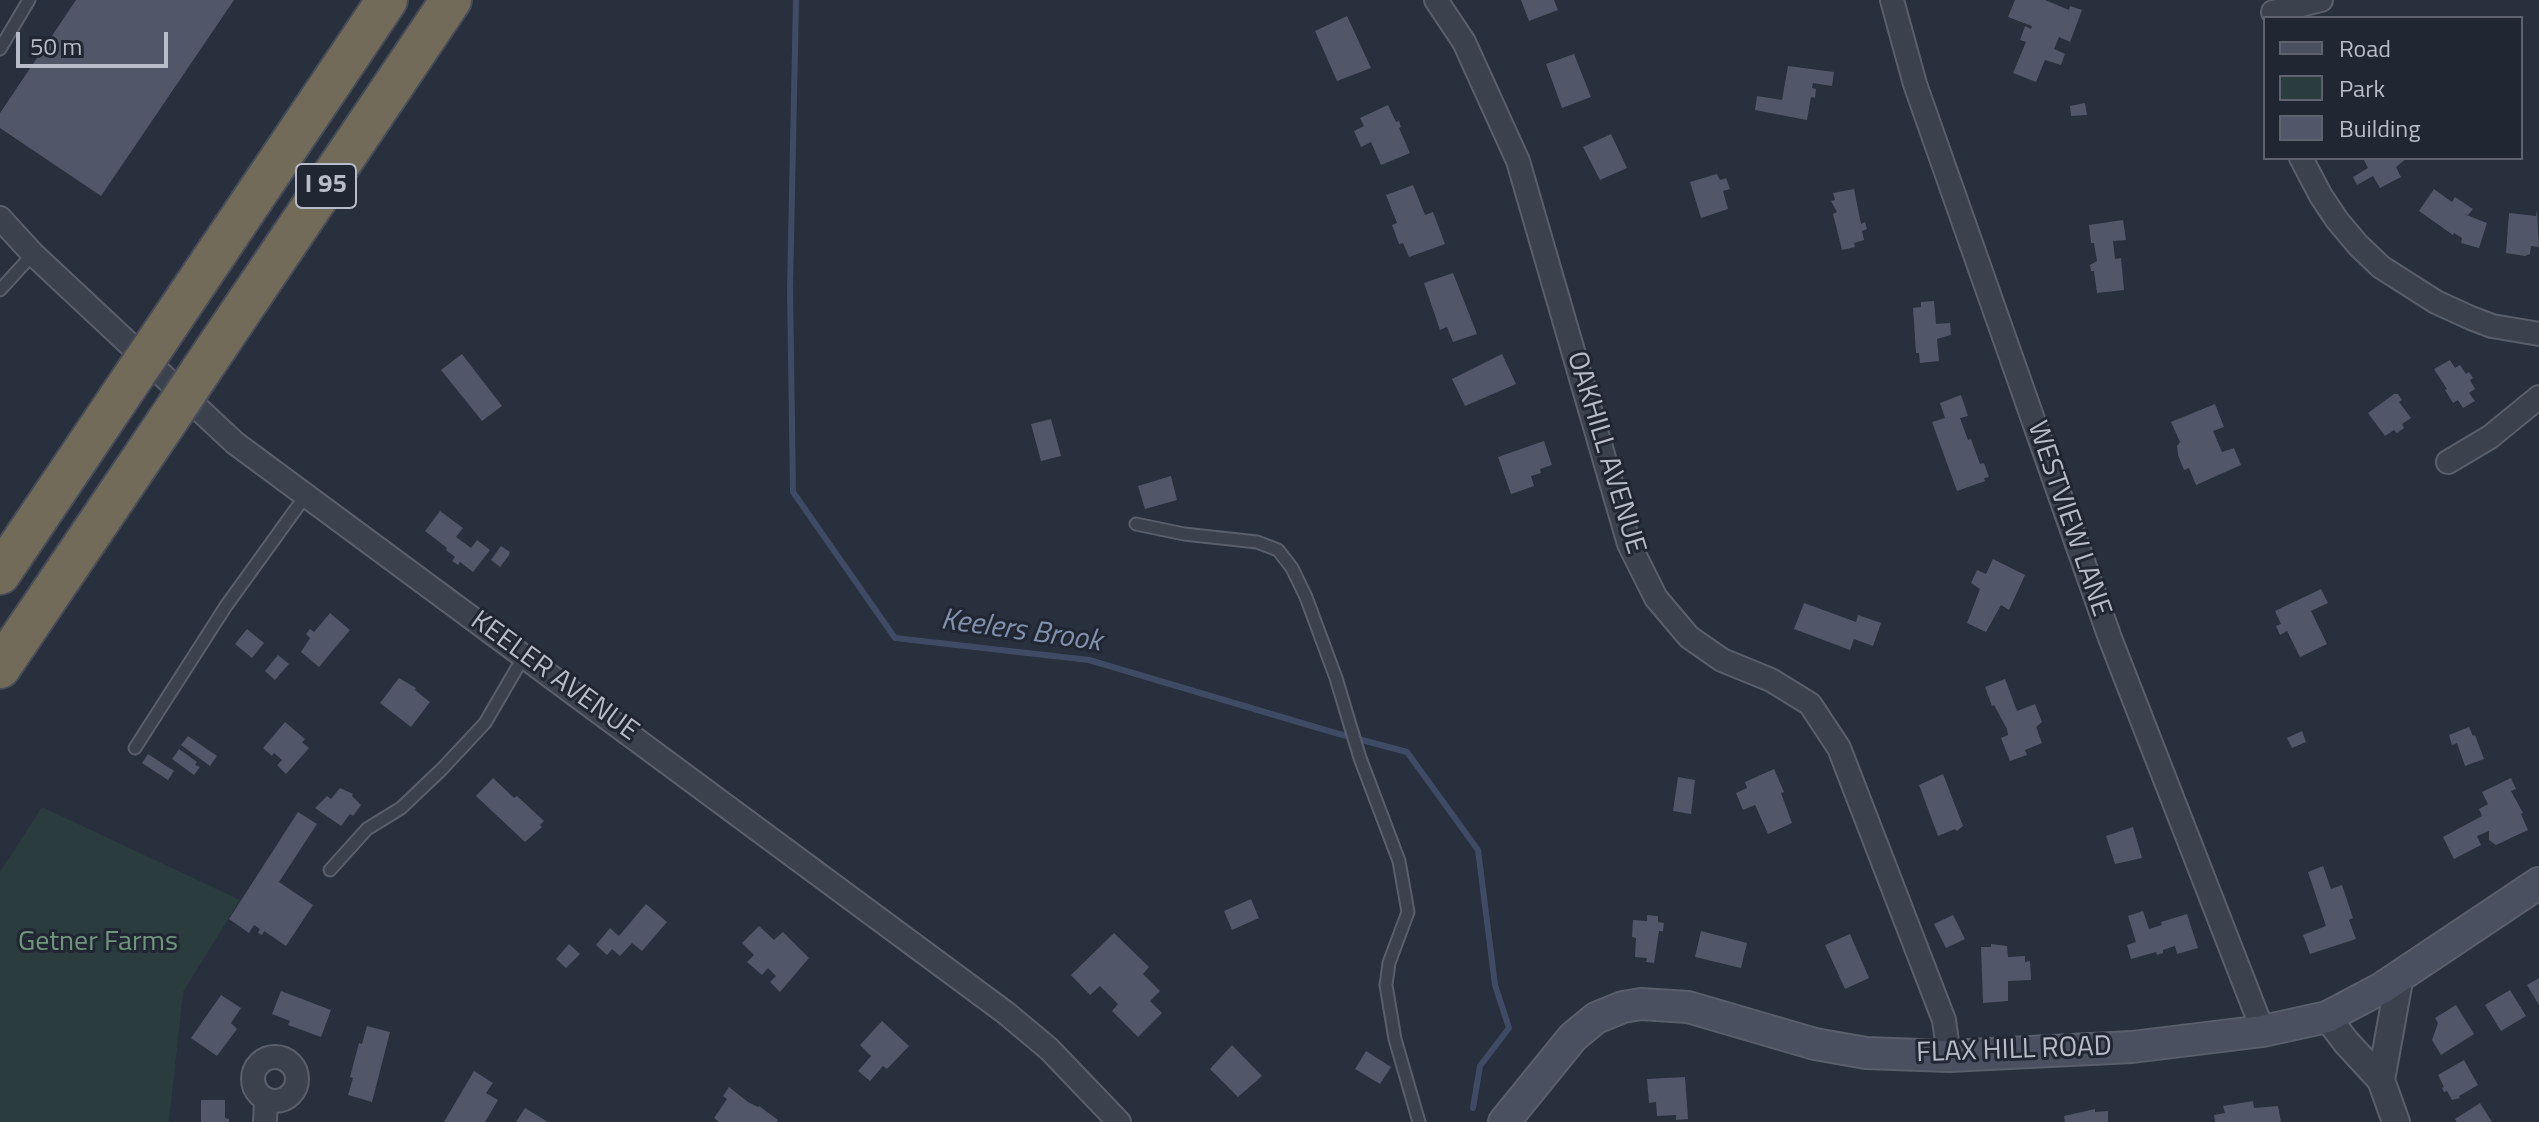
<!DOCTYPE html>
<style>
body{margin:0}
#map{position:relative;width:2539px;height:1122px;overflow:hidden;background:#282f3d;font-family:"Titillium Web",sans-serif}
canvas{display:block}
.legend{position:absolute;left:2263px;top:16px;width:260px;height:144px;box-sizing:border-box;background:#202632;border:2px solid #5d626e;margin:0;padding:10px 14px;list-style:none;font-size:24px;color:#b8bcc8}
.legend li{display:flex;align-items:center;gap:16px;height:40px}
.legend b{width:40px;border:2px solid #5d626e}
.scale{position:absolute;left:16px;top:32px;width:152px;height:36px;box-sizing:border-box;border:4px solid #b8bcc8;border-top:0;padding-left:10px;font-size:24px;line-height:28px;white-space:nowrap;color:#b8bcc8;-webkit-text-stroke:6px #202632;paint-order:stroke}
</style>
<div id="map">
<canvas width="2539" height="1122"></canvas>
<ul class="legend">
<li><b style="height:10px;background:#4a5060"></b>Road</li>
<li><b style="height:22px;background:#2b3c3f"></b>Park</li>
<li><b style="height:22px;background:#515768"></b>Building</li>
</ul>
<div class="scale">50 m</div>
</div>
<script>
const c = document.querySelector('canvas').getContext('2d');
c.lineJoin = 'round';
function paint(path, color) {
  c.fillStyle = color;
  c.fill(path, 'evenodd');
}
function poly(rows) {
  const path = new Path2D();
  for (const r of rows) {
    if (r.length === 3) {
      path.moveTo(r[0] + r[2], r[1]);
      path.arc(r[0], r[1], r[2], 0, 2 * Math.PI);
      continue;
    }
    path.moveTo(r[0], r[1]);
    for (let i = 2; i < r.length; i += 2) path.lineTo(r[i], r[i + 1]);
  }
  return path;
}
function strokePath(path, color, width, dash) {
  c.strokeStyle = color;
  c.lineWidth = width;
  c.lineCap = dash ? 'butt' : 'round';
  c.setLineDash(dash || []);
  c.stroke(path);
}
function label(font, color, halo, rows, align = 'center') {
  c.font = font + ' "Titillium Web",sans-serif';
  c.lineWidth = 6;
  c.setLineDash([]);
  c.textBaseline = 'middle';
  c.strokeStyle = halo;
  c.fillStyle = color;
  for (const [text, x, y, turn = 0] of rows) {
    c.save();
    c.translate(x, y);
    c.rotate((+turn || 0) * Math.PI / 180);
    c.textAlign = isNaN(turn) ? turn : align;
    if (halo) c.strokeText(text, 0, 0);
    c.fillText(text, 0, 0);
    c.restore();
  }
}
paint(poly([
 [42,807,240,900,183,992,169,1122,0,1122,0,872]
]), '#2b3c3f');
strokePath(poly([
 [796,0,790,289,793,492,895,638,1089,660,1332,732,1407,752,1478,850,1495,985,1509,1028,1480,1066,1473,1108]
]), '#3f4b64', 6);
paint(poly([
 [76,0,234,0,101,196,0,128,0,113],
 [1521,0,1554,0,1558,10,1529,21],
 [2015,0,2045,0,2069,10,2070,6,2082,10,2070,42,2059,37,2054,49,2065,54,2061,65,2045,60,2036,82,2013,73,2026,42,2020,40,2025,26,2031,29,2032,26,2008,17],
 [1347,16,1371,68,1337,81,1315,31],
 [1574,54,1591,97,1562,108,1546,64],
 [1788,66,1834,72,1832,86,1813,83,1812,88,1816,89,1815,98,1811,97,1807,120,1755,110,1757,96,1782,100],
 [2085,103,2087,115,2071,116,2070,106],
 [1388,105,1396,122,1399,121,1401,127,1399,128,1410,153,1381,165,1371,142,1361,147,1354,131,1364,126,1360,118],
 [1611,134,1627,168,1600,180,1583,147],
 [2363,158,2407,158,2396,167,2401,177,2380,188,2373,176,2357,185,2353,177,2368,168],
 [1717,174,1720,180,1726,178,1730,189,1723,191,1728,209,1701,218,1690,182],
 [1413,185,1425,215,1433,212,1445,244,1409,257,1403,243,1399,244,1392,225,1397,223,1386,195],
 [1854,189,1861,224,1865,222,1867,229,1862,231,1864,240,1854,243,1855,247,1842,250,1833,214,1837,212,1831,201,1835,200,1833,193],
 [2434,189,2452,202,2455,197,2473,209,2468,215,2464,214,2487,223,2479,248,2461,243,2462,238,2454,233,2453,235,2419,211],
 [2537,210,2539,247,2531,246,2530,254,2525,256,2506,253,2509,213,2536,216],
 [2123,220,2126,240,2113,241,2115,259,2121,258,2124,290,2097,293,2094,271,2091,271,2090,265,2097,261,2094,243,2091,243,2089,225],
 [1453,273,1477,334,1453,342,1447,327,1440,330,1424,283],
 [1934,301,1936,324,1950,323,1951,335,1937,339,1939,361,1920,363,1919,353,1916,353,1913,308,1921,307,1921,302],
 [462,354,502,406,482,421,441,370],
 [1502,354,1516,384,1465,406,1452,379],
 [2450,360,2455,368,2460,365,2466,374,2469,372,2473,378,2470,380,2475,389,2469,393,2475,401,2463,408,2458,400,2453,403,2445,390,2447,389,2434,369],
 [2394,394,2398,394,2402,400,2399,402,2411,418,2402,424,2404,428,2397,433,2394,430,2385,436,2368,413],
 [1961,395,1968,416,1960,418,1968,440,1971,439,1980,464,1984,463,1989,477,1984,478,1985,481,1957,491,1932,422,1945,418,1940,403],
 [2215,404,2224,427,2213,431,2222,452,2234,448,2241,465,2196,485,2189,468,2184,470,2178,455,2177,446,2180,442,2171,422],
 [1051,419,1061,456,1041,461,1031,424],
 [1544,441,1552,465,1540,469,1541,473,1531,476,1534,486,1511,494,1498,457],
 [1171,476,1177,500,1145,509,1138,486],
 [440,511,463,528,456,537,471,548,477,540,490,550,473,572,460,562,458,565,452,561,455,557,446,550,447,548,425,531],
 [501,546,510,552,509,555,500,567,491,560],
 [1993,559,2025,575,2009,610,2001,605,1986,632,1967,623,1980,589,1971,583,1977,570,1986,574],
 [2321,589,2328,603,2311,611,2327,644,2300,657,2287,631,2280,635,2276,626,2281,624,2275,611],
 [1804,603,1856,622,1858,615,1881,623,1873,646,1854,639,1850,650,1794,629],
 [330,613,350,630,319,667,301,652,310,638,306,634,310,629,314,632],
 [247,629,264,643,252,658,235,644],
 [278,655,289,664,275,680,265,671],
 [399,678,416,688,415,690,430,702,411,727,380,703],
 [2005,679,2017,711,2035,704,2042,722,2036,727,2042,743,2025,750,2027,755,2010,761,2001,738,2008,735,2007,729,1994,705,1992,706,1985,687],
 [285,722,305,739,302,742,309,748,286,774,277,765,282,760,274,753,272,756,263,748],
 [2469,727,2473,736,2475,735,2484,759,2465,766,2457,743,2452,745,2449,735],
 [2302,731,2306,742,2292,748,2287,738],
 [188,736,217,756,210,766,181,745],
 [179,749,197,762,195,765,200,767,194,775,172,759],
 [148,754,174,771,168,780,142,763],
 [1774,769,1784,792,1781,793,1792,823,1768,834,1755,805,1743,810,1736,793,1747,788,1745,782],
 [1943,774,1963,826,1957,831,1955,829,1938,836,1919,785],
 [1678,777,1695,780,1691,814,1673,811],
 [493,778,514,798,517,796,544,821,540,825,542,827,525,842,476,796],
 [2511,778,2516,789,2511,791,2523,813,2521,814,2528,830,2496,845,2489,840,2489,831,2477,836,2481,845,2454,859,2443,837,2482,816,2479,809,2488,804,2482,792],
 [340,788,353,794,352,796,361,805,353,816,350,814,341,826,315,808,327,796,331,799],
 [298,812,317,824,279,882,313,905,286,946,264,931,262,935,258,933,260,929,254,925,249,933,229,919],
 [2133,827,2142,858,2115,864,2106,836],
 [2323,866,2331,889,2342,885,2353,918,2349,920,2356,939,2310,954,2303,935,2326,926,2308,872],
 [1251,899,1259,918,1232,930,1224,911],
 [646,904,667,922,642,951,632,943,620,956,612,949,607,955,596,945,610,928,619,936],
 [2143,911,2149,929,2162,925,2161,922,2187,914,2198,948,2177,954,2175,946,2163,950,2163,953,2157,955,2156,952,2131,959,2127,945,2136,942,2128,916],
 [1647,915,1658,916,1658,922,1664,923,1663,931,1659,931,1654,963,1646,962,1647,958,1635,957,1636,938,1632,937,1633,920,1647,921],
 [1953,915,1965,939,1946,948,1934,924],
 [759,926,774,940,783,932,809,958,780,992,770,982,776,976,768,968,762,975,747,962,754,955,742,943],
 [1701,931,1747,943,1741,968,1695,957],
 [1114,933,1149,967,1143,974,1160,991,1150,1001,1162,1013,1138,1037,1112,1011,1118,1004,1100,986,1090,995,1071,975],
 [1850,934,1869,978,1845,989,1825,945],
 [569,944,580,954,566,968,556,959],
 [1991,944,2007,946,2008,957,2025,956,2025,962,2030,961,2031,980,2008,981,2008,1001,1983,1003,1981,947,1991,947],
 [2539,978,2539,1005,2527,985],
 [2510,990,2526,1016,2501,1031,2485,1005],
 [281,991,331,1010,321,1037,288,1025,290,1021,272,1014],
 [221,995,241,1008,231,1023,237,1029,217,1056,191,1038],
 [2456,1005,2474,1034,2441,1055,2432,1040,2438,1023,2435,1018],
 [882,1021,909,1046,887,1069,883,1066,870,1081,858,1071,871,1056,860,1045],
 [367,1026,390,1032,372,1102,348,1095,353,1078,350,1077,359,1043,362,1044],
 [1232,1045,1262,1076,1238,1097,1210,1069],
 [1366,1051,1391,1067,1380,1084,1355,1069],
 [2464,1060,2478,1085,2459,1096,2460,1098,2452,1100,2447,1091,2444,1092,2442,1088,2444,1087,2438,1075],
 [474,1071,493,1083,486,1093,498,1100,485,1122,444,1122],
 [1685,1077,1688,1119,1676,1120,1676,1115,1657,1116,1656,1102,1649,1103,1647,1079],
 [729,1087,748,1102,758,1107,759,1106,778,1120,777,1122,719,1122,714,1118,727,1099,723,1096],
 [201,1100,225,1100,225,1118,229,1119,229,1122,201,1122],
 [2253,1101,2254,1108,2278,1106,2281,1122,2215,1122,2214,1115,2225,1113,2223,1106],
 [2480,1103,2492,1122,2457,1122,2455,1119],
 [525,1108,548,1122,516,1122],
 [2095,1109,2095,1112,2108,1111,2108,1122,2065,1122,2064,1116]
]), '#515768');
const service = poly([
 [0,49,29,0],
 [0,290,33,254],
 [1136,524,1184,534,1257,542,1278,550,1292,568,1306,597,1336,678,1360,758,1399,861,1408,912,1389,963,1386,985,1395,1039,1419,1122],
 [135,748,226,606,306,495],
 [330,870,367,829,401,808,442,769,485,723,524,656]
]);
const minor = poly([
 [1436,0,1464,42,1518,161,1629,544,1656,598,1689,637,1722,660,1771,680,1810,704,1839,748,1944,1020,1949,1056],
 [1892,0,1915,84,2110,638,2263,1031],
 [2273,12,2321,0],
 [2301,158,2321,196,2337,220,2358,245,2381,267,2436,302,2471,318,2492,326,2539,334],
 [0,218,33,254,235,443,1006,1013,1049,1049,1119,1122],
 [2448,462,2490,437,2539,397],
 [275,1079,22],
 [265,1122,266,1099]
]);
const tertiary = poly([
 [2327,1017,2346,1042,2381,1080,2396,1122],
 [2381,1080,2400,975]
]);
const secondary = poly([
 [1504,1122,1573,1037,1596,1018,1623,1007,1641,1004,1688,1007,1815,1044,1866,1053,1949,1056,2132,1047,2263,1031,2327,1017,2382,988,2539,883]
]);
const motorway = poly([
 [160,337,387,0],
 [200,372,451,0],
 [0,574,135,374],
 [0,668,176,408]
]);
strokePath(service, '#595f6b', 15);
strokePath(minor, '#595f6b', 26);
strokePath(tertiary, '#595f6b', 30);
strokePath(secondary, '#595f6b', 34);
strokePath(motorway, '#464c58', 44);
strokePath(service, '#3b414d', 11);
strokePath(minor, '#3b414d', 22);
strokePath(tertiary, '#3b414d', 26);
strokePath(secondary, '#4a5060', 30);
strokePath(motorway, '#726b59', 40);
const motorwayBridge = poly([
 [135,374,160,337],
 [176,408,200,372]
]);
strokePath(motorwayBridge, '#464c58', 44, []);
strokePath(motorwayBridge, '#726b59', 40);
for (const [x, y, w] of [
 [326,186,60]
]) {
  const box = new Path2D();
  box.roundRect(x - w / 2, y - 22, w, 44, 6);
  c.fillStyle = '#202632';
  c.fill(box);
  strokePath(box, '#b8bcc8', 2);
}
label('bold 26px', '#b8bcc8', null, [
 ["I 95",326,186]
]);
label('28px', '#b8bcc8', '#202632', [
 ["OAKHILL AVENUE",1605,453,73],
 ["WESTVIEW LANE",2068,519,71],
 ["KEELER AVENUE",554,677,36],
 ["FLAX HILL ROAD",2014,1051,-2]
]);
label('28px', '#71967d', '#202632', [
 ["Getner Farms",98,943]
]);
label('italic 30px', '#8290ac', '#202632', [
 ["Keelers Brook",1021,632,8]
]);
</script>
